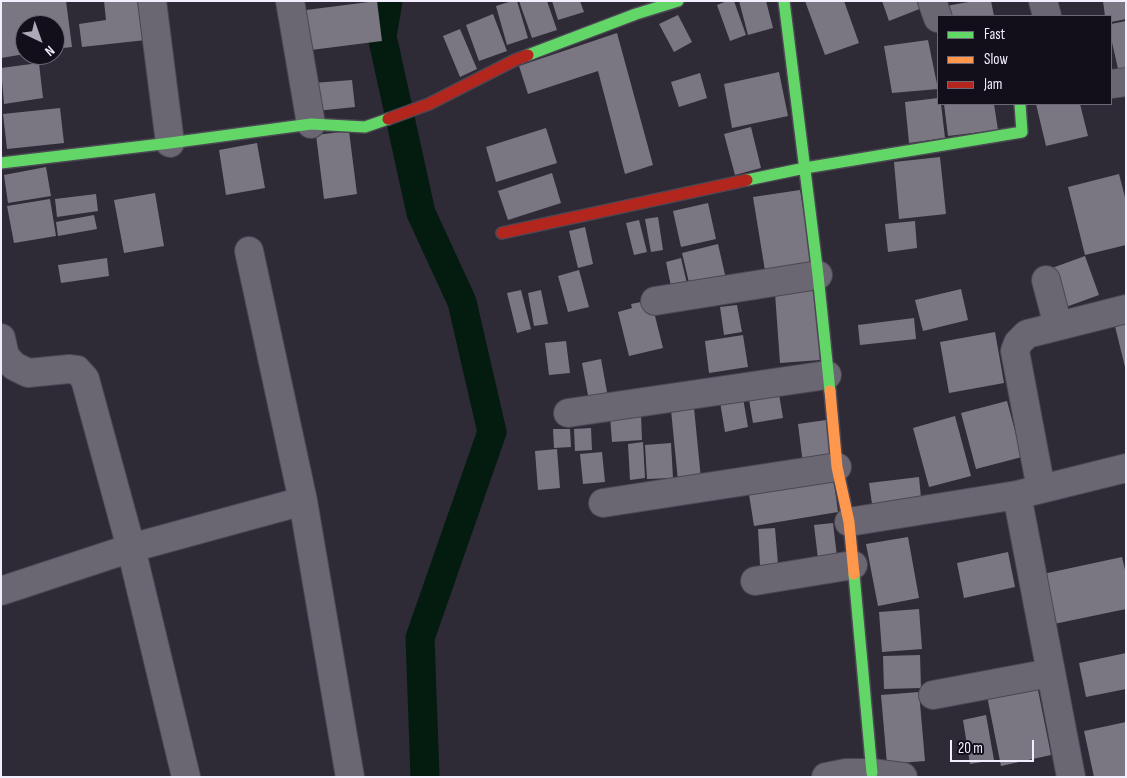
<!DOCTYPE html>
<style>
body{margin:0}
#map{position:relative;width:1127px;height:778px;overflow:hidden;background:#2e2a36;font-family:"Sofia Sans Condensed",sans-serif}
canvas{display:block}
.frame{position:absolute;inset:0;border:2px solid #f3eefe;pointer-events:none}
.legend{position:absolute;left:937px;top:15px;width:175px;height:90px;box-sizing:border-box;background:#130f1a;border:1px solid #6d6875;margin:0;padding:6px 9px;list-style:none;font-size:15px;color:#f3eefe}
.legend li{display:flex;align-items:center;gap:10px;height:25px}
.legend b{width:25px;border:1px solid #6d6875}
.north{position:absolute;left:15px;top:15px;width:50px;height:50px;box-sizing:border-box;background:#130f1a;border:1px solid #6d6875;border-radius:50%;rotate:138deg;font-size:14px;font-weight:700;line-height:20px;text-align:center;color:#f3eefe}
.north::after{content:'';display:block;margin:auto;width:18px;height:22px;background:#aea9b8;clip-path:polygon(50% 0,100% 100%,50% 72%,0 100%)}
.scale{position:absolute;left:950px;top:740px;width:84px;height:22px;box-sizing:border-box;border:2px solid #f3eefe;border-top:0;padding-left:6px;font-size:15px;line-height:18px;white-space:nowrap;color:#f3eefe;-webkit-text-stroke:4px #130f1a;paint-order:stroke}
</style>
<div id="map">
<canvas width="1127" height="778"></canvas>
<div class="frame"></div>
<ul class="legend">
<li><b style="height:6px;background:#63d668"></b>Fast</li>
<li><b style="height:6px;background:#ff974d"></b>Slow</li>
<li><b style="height:6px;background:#b3261e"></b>Jam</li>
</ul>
<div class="north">N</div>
<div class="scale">20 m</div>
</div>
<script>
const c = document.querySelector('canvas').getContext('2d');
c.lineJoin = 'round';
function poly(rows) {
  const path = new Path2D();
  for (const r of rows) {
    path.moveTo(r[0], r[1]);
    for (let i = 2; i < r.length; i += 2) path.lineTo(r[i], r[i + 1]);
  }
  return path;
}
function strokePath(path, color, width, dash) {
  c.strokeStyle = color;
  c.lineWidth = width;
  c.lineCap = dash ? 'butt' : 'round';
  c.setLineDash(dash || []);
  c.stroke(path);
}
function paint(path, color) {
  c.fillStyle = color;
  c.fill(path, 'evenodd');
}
strokePath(poly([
 [388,1,382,36,421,213,462,302,492,432,420,638,425,777]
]), '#041b0f', 29);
paint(poly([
 [1,1,66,1,72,47,55,49,55,25,25,25,25,54,1,58],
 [104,1,141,1,146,40,82,47,79,24,106,20],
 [377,1,382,41,311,50,306,10],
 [512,1,517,1,528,38,507,45,496,6],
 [519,1,547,1,557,30,532,38],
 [552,1,580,1,584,12,558,20],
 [727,1,734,1,746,35,730,41,717,5],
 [739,1,766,1,773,28,748,35],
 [805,1,844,1,859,43,825,55],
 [882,1,920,1,922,8,889,21],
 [974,1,991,1,994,16,948,16,946,6],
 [1103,1,1126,1,1126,19,1111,22,1111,16,1105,16],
 [493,14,507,51,479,61,466,25],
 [678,15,692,42,674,52,659,24],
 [1126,21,1126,72,1119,73,1111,38,1111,24],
 [460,29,477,69,460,77,443,36],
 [617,33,653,165,625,174,598,71,528,94,519,66],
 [928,40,938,89,892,93,884,46],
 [39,63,43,98,4,104,1,68],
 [779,72,788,116,732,128,724,84],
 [700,73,707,98,679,107,671,82],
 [352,80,355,107,316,111,313,83],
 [938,98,938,104,941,104,945,138,909,143,905,102],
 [944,104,994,104,998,130,948,136],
 [1036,104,1080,104,1088,136,1046,146],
 [60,108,64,143,7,149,3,114],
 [751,127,761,168,735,175,724,134],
 [546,128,557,163,496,182,486,147],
 [349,131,357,194,324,199,316,135],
 [257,143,265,188,226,195,219,150],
 [940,157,946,214,899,219,894,162],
 [46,167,51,196,8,203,4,175],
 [552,173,561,203,508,220,498,191],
 [1119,174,1126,201,1126,245,1085,255,1068,187],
 [800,190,813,270,766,277,753,197],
 [155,193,164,246,124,253,114,200],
 [96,194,98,211,57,217,55,199],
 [50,199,56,236,14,243,7,206],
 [708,203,716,239,681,247,673,211],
 [94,215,97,229,58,236,56,222],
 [658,217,663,250,651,252,645,219],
 [639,220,647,252,634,255,626,223],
 [915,221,917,248,888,252,885,224],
 [585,227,593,264,578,268,569,231],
 [718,244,726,279,690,287,682,253],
 [1085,256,1099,295,1066,307,1052,268],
 [107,258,109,276,61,283,58,265],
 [681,258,689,292,673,296,666,262],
 [579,270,589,307,568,312,558,276],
 [961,289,968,320,923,331,915,300],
 [521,290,531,329,517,333,507,293],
 [541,290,548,324,534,326,528,293],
 [815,290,820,360,780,363,775,293],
 [651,300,663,348,629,356,618,312,632,308,631,304],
 [737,305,742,332,724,335,720,307],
 [1126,314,1126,367,1125,367,1113,318],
 [914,318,916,339,860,345,858,325],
 [995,332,1004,383,949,393,940,342],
 [743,335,748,367,709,373,705,341],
 [566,341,570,373,549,375,545,343],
 [601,359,609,403,590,406,582,363],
 [778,388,783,418,753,423,748,394],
 [742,392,748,427,725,432,719,396],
 [1007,401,1022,457,976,469,961,413],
 [694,408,701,479,678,481,671,410],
 [641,414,642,440,612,442,610,416],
 [955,416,971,476,929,487,913,428],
 [826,420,831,460,803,464,798,424],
 [591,428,592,450,575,451,574,429],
 [553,429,570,429,571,447,554,448],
 [643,442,645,478,630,480,628,444],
 [671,443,673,478,647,479,645,445],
 [557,449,560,488,538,490,535,451],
 [602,452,605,482,583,484,580,454],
 [833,475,838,512,754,526,748,488],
 [919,477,921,498,872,504,869,483],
 [833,523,837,557,818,559,814,525],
 [775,528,778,564,760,565,758,529],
 [908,537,919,598,878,606,866,544],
 [1008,552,1015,587,964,598,957,563],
 [1122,557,1126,574,1126,609,1054,624,1043,574],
 [919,609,922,649,882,652,879,612],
 [1126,653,1126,689,1086,697,1079,663],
 [920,655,921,688,884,689,883,656],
 [1037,685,1051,755,1001,766,987,696],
 [919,692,925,761,887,764,881,695],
 [986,715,994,760,970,764,963,720],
 [1126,722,1126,777,1094,777,1084,731]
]), '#7b7782');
const street = poly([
 [152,1,170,143],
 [290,1,311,124],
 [932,1,938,18],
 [1043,1,1047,16],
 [1111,84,1126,82],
 [249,251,303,501,350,777],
 [1046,280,1058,326],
 [655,301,818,275],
 [1,338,5,356,14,366,28,373,69,369,77,370,85,379,131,548,186,777],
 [568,413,827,375],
 [1041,489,1015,351,1018,343,1027,334,1126,309],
 [1017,495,1071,777],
 [603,503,837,467],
 [849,522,1017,495,1126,468],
 [755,581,853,565],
 [1,591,131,548,303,501],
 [933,695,1050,673],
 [826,777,846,773,872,773,903,777]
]);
const fast = poly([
 [784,1,818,275,830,391],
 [528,55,636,14,678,1],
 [1,163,170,143,311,124,365,127,388,119],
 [747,180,805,168,1022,132,1020,104],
 [854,574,872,773]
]);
const slow = poly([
 [830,391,837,467,849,522,854,574]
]);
const jam = poly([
 [388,119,429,104,515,60,528,55],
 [502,233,747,180]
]);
strokePath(street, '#4b4753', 30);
strokePath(fast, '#4b4753', 14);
strokePath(slow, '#4b4753', 14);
strokePath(jam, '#4b4753', 14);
strokePath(street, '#6b6772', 28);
strokePath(fast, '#63d668', 11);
strokePath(slow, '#ff974d', 11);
strokePath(jam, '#b3261e', 11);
</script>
